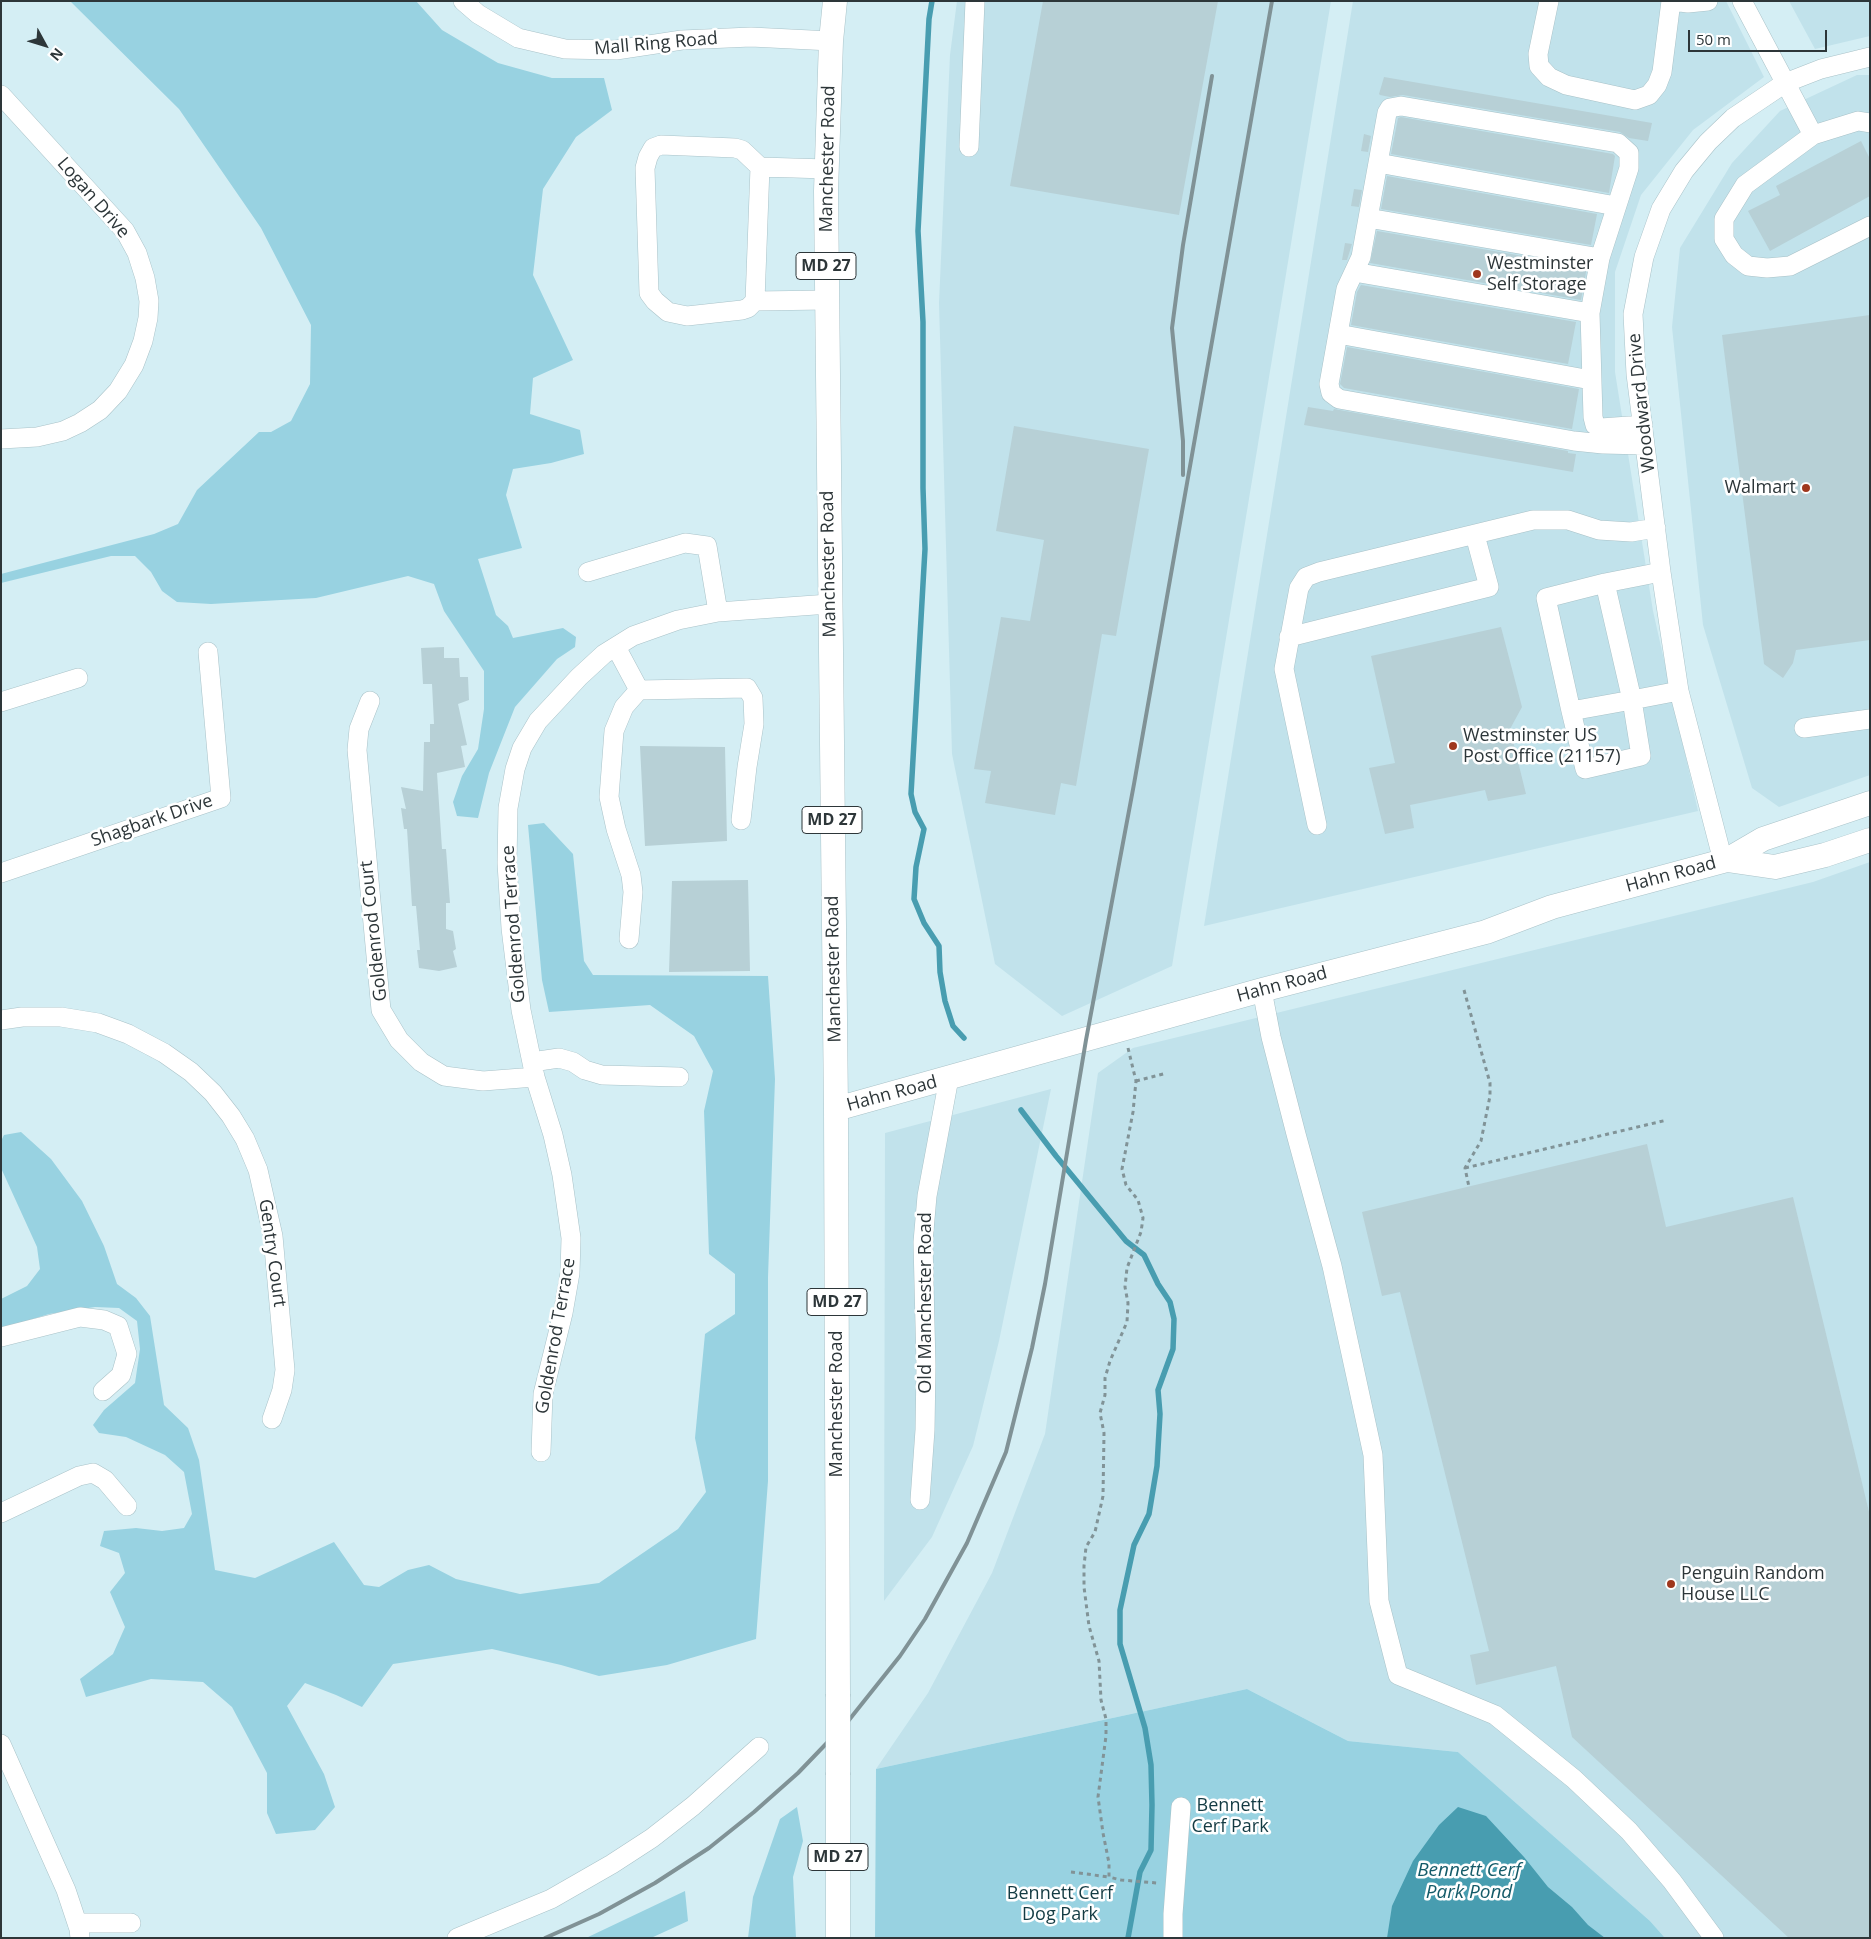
<!DOCTYPE html>
<style>
body{margin:0}
#map{position:relative;width:1871px;height:1939px;overflow:hidden;background:#d4eef4;font-family:"Open Sans",sans-serif}
canvas{display:block}
.frame{position:absolute;inset:0;border:2px solid #2d3639;pointer-events:none}
.north{position:absolute;left:20px;top:20px;width:50px;height:50px;-webkit-text-stroke:4px #fff;paint-order:stroke;rotate:129deg;font-size:14px;font-weight:700;line-height:20px;text-align:center;color:#2d3639}
.north::after{content:'';display:block;margin:auto;width:18px;height:22px;background:#2d3639;clip-path:polygon(50% 0,100% 100%,50% 72%,0 100%)}
.scale{position:absolute;left:1688px;top:30px;width:139px;height:22px;box-sizing:border-box;border:2px solid #2d3639;border-top:0;padding-left:6px;font-size:15px;line-height:18px;white-space:nowrap;color:#2d3639;-webkit-text-stroke:4px #fff;paint-order:stroke}
</style>
<div id="map">
<canvas width="1871" height="1939"></canvas>
<div class="frame"></div>
<div class="north">N</div>
<div class="scale">50 m</div>
</div>
<script>
const c = document.querySelector('canvas').getContext('2d');
c.lineJoin = 'round';
function paint(path, color) {
  c.fillStyle = color;
  c.fill(path, 'evenodd');
}
function poly(rows) {
  const path = new Path2D();
  for (const r of rows) {
    path.moveTo(r[0], r[1]);
    for (let i = 2; i < r.length; i += 2) path.lineTo(r[i], r[i + 1]);
  }
  return path;
}
function strokePath(path, color, width, dash) {
  c.strokeStyle = color;
  c.lineWidth = width;
  c.lineCap = dash ? 'butt' : 'round';
  c.setLineDash(dash || []);
  c.stroke(path);
}
function label(font, color, halo, rows, align = 'center') {
  c.font = font + ' "Open Sans",sans-serif';
  c.lineWidth = 5;
  c.setLineDash([]);
  c.textBaseline = 'middle';
  c.strokeStyle = halo;
  c.fillStyle = color;
  for (const [text, x, y, turn = 0] of rows) {
    c.save();
    c.translate(x, y);
    c.rotate((+turn || 0) * Math.PI / 180);
    c.textAlign = isNaN(turn) ? turn : align;
    if (halo) c.strokeText(text, 0, 0);
    c.fillText(text, 0, 0);
    c.restore();
  }
}
paint(poly([
 [957,1,1331,1,1172,966,1062,1016,995,964,952,754,939,303,950,55],
 [1353,1,1726,1,1764,77,1693,130,1641,195,1615,272,1615,372,1653,611,1698,811,1204,926],
 [1789,1,1870,1,1870,36,1815,49],
 [1857,75,1870,75,1870,775,1779,807,1752,788,1703,625,1672,327,1680,248,1732,163,1780,111],
 [1870,862,1870,1938,1665,1938,1650,1921,1458,1752,1348,1741,1247,1689,876,1769,928,1693,992,1573,1045,1434,1098,1073,1133,1048,1813,882],
 [1051,1089,999,1341,973,1446,932,1537,884,1601,885,1133]
]), '#c1e2eb');
paint(poly([
 [70,1,416,1,442,30,498,63,552,78,604,78,612,110,576,137,543,189,533,275,573,360,533,378,530,414,580,430,584,454,551,463,513,469,506,495,522,548,478,559,496,615,508,626,513,638,563,628,576,637,575,647,557,659,515,707,489,773,478,818,457,816,453,802,462,776,478,749,484,709,484,671,444,611,434,584,408,576,316,598,211,604,177,602,162,591,151,572,135,556,111,556,1,583,1,574,154,534,178,524,197,490,259,432,271,432,291,421,310,384,311,325,261,228,179,109],
 [544,823,573,854,584,961,593,975,768,976,775,1079,768,1277,768,1481,756,1639,667,1665,599,1676,561,1665,492,1649,393,1664,362,1707,336,1695,305,1683,287,1706,324,1774,335,1807,315,1830,276,1834,267,1813,267,1773,232,1707,203,1682,151,1679,86,1697,80,1679,113,1654,125,1627,110,1592,125,1573,119,1553,100,1546,104,1531,136,1528,162,1531,184,1528,192,1514,184,1472,165,1455,126,1437,99,1433,93,1425,104,1410,135,1383,140,1349,137,1321,119,1308,95,1307,49,1314,1,1329,1,1299,27,1286,40,1269,37,1247,1,1168,1,1141,4,1135,21,1132,51,1159,82,1201,104,1246,117,1284,136,1298,150,1316,164,1405,188,1428,199,1460,215,1570,255,1578,334,1542,364,1585,379,1587,408,1570,429,1565,456,1579,520,1594,599,1583,678,1529,706,1492,695,1438,705,1334,735,1314,735,1274,709,1254,704,1111,713,1071,694,1036,650,1005,549,1012,542,980,528,825],
 [1247,1689,1348,1741,1458,1752,1650,1921,1665,1938,875,1938,876,1769],
 [797,1807,803,1841,793,1877,796,1938,748,1938,753,1897,780,1819],
 [685,1891,688,1921,651,1938,586,1938]
]), '#98d2e1');
paint(poly([
 [1458,1807,1486,1816,1524,1857,1548,1887,1572,1907,1588,1925,1605,1938,1387,1938,1392,1906,1413,1861,1439,1825]
]), '#489db0');
strokePath(poly([
 [932,1,929,19,918,231,923,322,923,488,925,549,911,794,915,812,924,829,916,867,914,899,924,923,939,946,940,972,945,1001,953,1026,964,1038],
 [1021,1110,1056,1156,1126,1241,1144,1255,1158,1284,1170,1302,1174,1319,1173,1349,1158,1390,1160,1414,1157,1466,1149,1514,1134,1545,1120,1610,1120,1644,1145,1728,1151,1765,1152,1805,1151,1850,1140,1872,1128,1938]
]), '#489db0', 5.5);
paint(poly([
 [1043,1,1218,1,1179,215,1010,186],
 [1384,77,1652,123,1648,141,1629,138,1620,132,1403,95,1390,97,1380,95,1379,94],
 [1401,117,1613,154,1615,156,1609,193,1391,154,1398,118],
 [1364,134,1371,136,1368,152,1361,151],
 [1861,141,1870,159,1870,196,1770,251,1748,211,1780,195,1776,186],
 [1387,176,1597,214,1591,245,1381,209],
 [1354,189,1362,190,1359,207,1351,206],
 [1377,231,1587,267,1581,300,1370,263],
 [1345,243,1352,244,1347,260,1342,260],
 [1361,285,1576,322,1568,364,1351,325,1357,292],
 [1870,315,1870,640,1796,650,1793,663,1783,678,1764,664,1722,335],
 [1347,347,1579,389,1572,429,1344,388,1340,384],
 [1308,407,1333,411,1334,409,1568,451,1568,453,1576,454,1573,472,1304,425],
 [1014,426,1149,449,1116,636,1102,634,1076,786,1061,783,1055,815,985,803,991,771,974,769,1001,617,1030,621,1044,540,996,531],
 [1501,627,1522,707,1510,729,1526,794,1488,801,1485,790,1410,805,1414,828,1385,834,1369,768,1395,763,1371,656],
 [444,647,444,658,459,658,460,677,468,677,469,700,458,704,467,745,461,746,465,767,437,773,442,849,446,849,450,903,446,903,446,929,453,931,456,949,453,951,457,967,439,971,419,968,417,950,420,950,416,906,412,906,407,829,404,829,401,808,406,809,401,787,423,791,424,742,430,742,430,724,434,724,432,684,423,684,421,648],
 [640,746,725,747,727,841,645,846],
 [748,880,750,971,669,972,672,881],
 [1647,1144,1666,1227,1793,1197,1870,1516,1870,1938,1789,1938,1572,1737,1556,1666,1476,1685,1470,1655,1489,1651,1400,1292,1382,1296,1362,1212]
]), '#b7d0d6');
const minor = poly([
 [463,1,478,14,518,38,565,49,616,50,682,40,751,37,831,41],
 [1549,1,1538,54,1539,66,1549,77,1566,85,1635,100,1649,95,1657,85,1662,72,1671,1],
 [1673,1,1688,3,1708,1],
 [1742,1,1813,135],
 [1,95,125,231,137,253,145,278,149,301,148,318,143,341,134,365,118,391,100,410,80,423,63,431,37,437,1,439],
 [1870,123,1858,121,1813,135,1745,185,1724,219,1724,239,1734,255,1748,266,1767,268,1790,266,1870,226],
 [969,147,975,1],
 [1378,163,1616,206],
 [827,169,760,167,755,301,827,300],
 [1368,218,1600,258],
 [1354,272,1590,313],
 [755,301,748,308,742,310,687,316,668,312,655,301,649,293,645,168,648,157,653,148,661,145,735,148,742,150,760,167],
 [1338,334,1591,380],
 [1643,425,1601,428,1595,425,1593,417,1590,313,1600,258,1629,168,1629,153,1618,143,1401,106,1390,108,1387,113,1361,257,1346,289,1329,384,1331,393,1339,399,1574,441,1603,444,1645,445],
 [588,572,685,543,707,546,718,612],
 [1605,583,1632,700,1679,691],
 [1289,637,1489,587,1475,535],
 [616,647,639,690,747,688,753,698,754,724,747,767,741,820],
 [370,701,359,729,357,750,381,1010,399,1040,421,1062,444,1076,483,1081,535,1077],
 [1,702,78,678],
 [1571,711,1632,700,1641,756,1585,769,1571,711,1546,598,1605,583,1661,572],
 [1804,728,1870,719],
 [1317,825,1284,669,1299,588,1306,577,1319,572,1533,520,1568,520,1599,530,1631,532,1656,528],
 [1723,861,1679,691,1661,572,1636,374,1633,314,1644,257,1661,209,1684,171,1708,142,1733,118,1785,83,1821,69,1870,57],
 [1,873,221,798,208,652],
 [629,939,633,892,631,875,616,829,609,797,614,731,624,707,639,690],
 [1262,990,1271,1037,1296,1134,1332,1266,1373,1455,1379,1601,1398,1675,1495,1715,1574,1779,1629,1831,1672,1881,1714,1938],
 [1,1020,22,1017,61,1017,98,1023,128,1034,164,1053,191,1072,213,1093,231,1116,245,1139,258,1170,273,1236,285,1370,282,1390,272,1419],
 [532,1062,559,1058,573,1062,585,1070,602,1075,679,1077],
 [1,1337,80,1317,104,1320,118,1326,127,1354,121,1375,103,1391],
 [541,1452,543,1394,563,1313,570,1273,571,1238,562,1175,553,1135,535,1077,521,1010,511,928,507,863,508,808,515,769,522,748,538,721,579,677,604,654,633,636,678,620,718,612,829,604],
 [920,1500,925,1430,926,1366,923,1242,927,1196,949,1078],
 [1,1513,79,1476,93,1473,105,1480,127,1506],
 [1,1744,66,1890,79,1929,80,1938],
 [77,1923,131,1923],
 [457,1938,551,1899,612,1864,652,1838,693,1806,759,1747],
 [1173,1938,1173,1914,1181,1807]
]);
const major = poly([
 [835,1,831,41,826,191,836,1109,838,1694],
 [1727,860,1775,867,1825,855,1870,840],
 [836,1109,1262,990,1486,932,1552,907,1727,860,1763,839,1870,803],
 [838,1938,838,1775]
]);
strokePath(minor, '#a9c2c8', 20);
strokePath(major, '#a9c2c8', 25);
strokePath(poly([
 [1464,990,1490,1083,1490,1096,1481,1141,1465,1168,1469,1187],
 [1128,1048,1136,1081,1133,1112,1122,1169,1126,1185,1138,1200,1143,1218,1141,1232,1127,1268,1125,1287,1128,1303,1127,1322,1110,1361,1105,1378,1105,1395,1100,1413,1104,1433,1103,1496,1095,1532,1086,1547,1084,1566,1084,1587,1089,1626,1099,1661,1101,1700,1106,1719,1106,1736,1098,1797,1103,1833,1109,1863,1109,1877,1121,1880,1157,1883],
 [1136,1081,1167,1073],
 [1465,1168,1667,1120],
 [1071,1872,1109,1877]
]), '#819397', 3, [4, 4]);
strokePath(minor, '#fff', 19);
strokePath(major, '#fff', 24);
strokePath(poly([
 [1183,475,1183,441,1172,328,1183,245,1212,76],
 [545,1938,599,1914,655,1883,709,1848,754,1812,798,1773,849,1720,900,1656,925,1619,967,1543,1006,1452,1032,1348,1045,1284,1086,1040,1134,784,1272,1]
]), '#809296', 4);
const majorBridge = poly([
 [838,1694,838,1775]
]);
strokePath(majorBridge, '#a9c2c8', 25, []);
strokePath(majorBridge, '#fff', 24);
for (const [x, y, r, color] of [
 [1477,274,5,"#9f371d"],
 [1806,488,5,"#9f371d"],
 [1453,746,5,"#9f371d"],
 [1671,1584,5,"#9f371d"]
]) {
  const dot = new Path2D();
  dot.arc(x, y, r, 0, 2 * Math.PI);
  c.fillStyle = color;
  c.fill(dot);
  strokePath(dot, '#fff', 2);
}
for (const [x, y, w] of [
 [826,266,60],
 [832,820,60],
 [837,1302,60],
 [838,1857,60]
]) {
  const box = new Path2D();
  box.roundRect(x - w / 2, y - 13.5, w, 27, 4);
  c.fillStyle = '#fff';
  c.fill(box);
  strokePath(box, '#2d3639', 1);
}
label('bold 16px', '#2d3639', null, [
 ["MD 27",826,266],
 ["MD 27",832,820],
 ["MD 27",837,1302],
 ["MD 27",838,1857]
]);
label('18px', '#2d3639', '#fff', [
 ["Mall Ring Road",656,44,-5],
 ["Manchester Road",828,159,-89],
 ["Logan Drive",93,198,49],
 ["Woodward Drive",1642,403,-96],
 ["Manchester Road",829,564,-91],
 ["Shagbark Drive",152,821,-19],
 ["Hahn Road",1671,875,-15],
 ["Goldenrod Terrace",514,924,-94],
 ["Goldenrod Court",374,931,-96],
 ["Manchester Road",834,969,-91],
 ["Hahn Road",1282,985,-15],
 ["Hahn Road",892,1094,-15],
 ["Gentry Court",272,1253,82],
 ["Old Manchester Road",926,1303,-90],
 ["Goldenrod Terrace",556,1336,-80],
 ["Manchester Road",837,1404,-90]
]);
label('18px', '#2d3639', '#fff', [
 ["Westminster",1487,264],
 ["Self Storage",1487,285],
 ["Walmart",1796,488,"right"],
 ["Westminster US",1463,736],
 ["Post Office (21157)",1463,757],
 ["Penguin Random",1681,1574],
 ["House LLC",1681,1595]
], 'left');
label('18px', '#133b43', '#fff', [
 ["Bennett",1230,1806],
 ["Cerf Park",1230,1827],
 ["Bennett Cerf",1060,1894],
 ["Dog Park",1060,1915]
]);
label('italic 19px', '#145b69', '#fff', [
 ["Bennett Cerf",1469,1871],
 ["Park Pond",1469,1893]
]);
</script>
